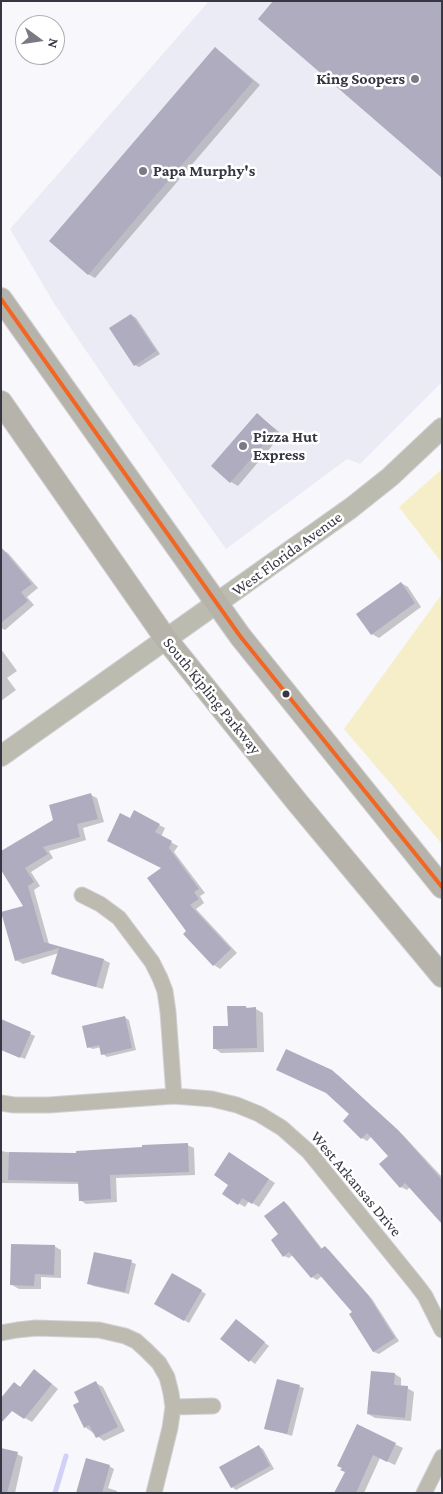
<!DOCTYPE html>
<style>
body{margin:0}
#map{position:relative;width:443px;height:1494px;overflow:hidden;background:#f7f7fc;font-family:"Crimson Pro",serif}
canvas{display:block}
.frame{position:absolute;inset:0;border:2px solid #373744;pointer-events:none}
.north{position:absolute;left:15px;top:15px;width:50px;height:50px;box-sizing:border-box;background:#fff;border:1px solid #afafb4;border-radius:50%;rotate:104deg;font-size:14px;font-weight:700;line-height:20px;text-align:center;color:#373744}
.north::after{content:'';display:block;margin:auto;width:18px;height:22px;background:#7a7a84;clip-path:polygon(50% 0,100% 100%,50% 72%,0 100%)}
</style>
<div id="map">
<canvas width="443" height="1494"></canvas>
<div class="frame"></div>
<div class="north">N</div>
</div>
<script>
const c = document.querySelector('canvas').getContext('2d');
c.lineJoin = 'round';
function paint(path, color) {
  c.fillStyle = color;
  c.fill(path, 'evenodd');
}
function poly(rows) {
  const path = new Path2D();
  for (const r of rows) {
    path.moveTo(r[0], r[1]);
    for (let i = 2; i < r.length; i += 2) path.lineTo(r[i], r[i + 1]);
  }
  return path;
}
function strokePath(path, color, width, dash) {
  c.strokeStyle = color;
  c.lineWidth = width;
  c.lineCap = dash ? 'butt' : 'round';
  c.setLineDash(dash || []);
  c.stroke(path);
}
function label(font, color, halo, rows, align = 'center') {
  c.font = font + ' "Crimson Pro",serif';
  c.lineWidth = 5;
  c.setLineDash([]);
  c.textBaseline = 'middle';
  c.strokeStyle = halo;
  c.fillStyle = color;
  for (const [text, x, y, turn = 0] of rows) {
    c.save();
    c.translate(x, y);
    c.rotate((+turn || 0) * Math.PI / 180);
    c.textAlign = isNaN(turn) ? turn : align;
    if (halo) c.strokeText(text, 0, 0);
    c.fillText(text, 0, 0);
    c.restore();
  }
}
paint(poly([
 [209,1,442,1,442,382,360,464,347,459,226,549,110,386,55,305,10,229]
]), '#ebebf6');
paint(poly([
 [442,469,442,563,399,507],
 [442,594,442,844,344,729]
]), '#f6eec9');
paint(poly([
 [215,49,222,53,260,85,95,278,88,274],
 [131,315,136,318,160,354,139,367,135,365],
 [257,415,282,434,238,486,231,482],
 [1,549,8,553,38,588,27,597,34,605,5,630,1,628],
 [401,583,408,587,421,607,379,638,372,634],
 [1,649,17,671,7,678,16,690,1,701],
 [91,795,97,798,104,822,83,828,86,840,49,851,53,858,31,872,40,886,34,890,49,944,104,960,110,963,103,989,59,977,53,973,59,953,23,964,16,960,25,907,1,868,55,820],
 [131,820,159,825,165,828,161,837,178,846,174,852,205,893,200,896,204,903,196,909,237,953,220,969,214,965,188,931,163,868],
 [246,1007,249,1009,256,1009,263,1013,264,1052,221,1053,214,1048],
 [124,1017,129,1020,136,1050,107,1057,103,1054,101,1047,93,1049,88,1047],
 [1,1020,35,1036,25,1059,1,1049],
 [332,1072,338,1075,403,1135,442,1177,442,1222,410,1187,407,1190,401,1187,390,1156,372,1136,367,1141,362,1138],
 [187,1145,194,1148,195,1175,116,1178,117,1202,86,1204,80,1200,79,1184,1,1183,1,1151,12,1153,77,1155],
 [237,1158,275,1183,259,1207,249,1201,245,1207,238,1203,230,1184],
 [284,1202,288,1205,323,1250,325,1248,329,1250,372,1299,399,1341,379,1354,374,1352,351,1315,354,1313,322,1276,317,1280,312,1277,293,1255,289,1258,284,1256,279,1235],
 [54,1246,61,1250,61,1278,41,1277,41,1289,19,1289,12,1285],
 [131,1262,136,1264,129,1294,93,1286,89,1283],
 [173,1274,206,1294,189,1323,156,1303],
 [241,1324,269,1346,255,1364,222,1339],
 [395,1374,401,1378,401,1387,407,1388,414,1392,411,1421,375,1418,368,1414],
 [41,1375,58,1389,32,1422,18,1414,15,1384,21,1387],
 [278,1380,304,1388,292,1436,266,1428],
 [96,1383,103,1387,125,1431,104,1441,85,1427,81,1403],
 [357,1426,403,1448,395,1465,380,1458,364,1493,335,1493,346,1472],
 [259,1447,263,1449,274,1469,236,1490,232,1487],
 [17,1454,23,1457,15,1493,1,1493],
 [109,1466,114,1469,108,1488,117,1491,117,1493,78,1493]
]), '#0003');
strokePath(poly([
 [55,1493,66,1456]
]), '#d1d0f6', 5);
paint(poly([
 [273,1,442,1,442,178,258,19],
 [215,47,253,81,88,275,49,241],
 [131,314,156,351,134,366,109,328],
 [257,413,276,430,230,483,211,466],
 [1,547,32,584,21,592,28,601,1,623],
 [401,582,415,603,371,635,356,614],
 [91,793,98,819,77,824,80,837,43,847,48,854,25,868,34,882,28,886,44,942,104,959,96,987,51,974,59,948,15,961,1,912,23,906,1,870,1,851,53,820,49,805],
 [134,810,160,824,155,832,172,841,169,848,199,889,194,892,199,899,190,905,231,949,213,966,183,934,186,931,147,878,161,868,107,841,120,813,130,818],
 [227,1006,246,1006,246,1008,256,1007,257,1048,213,1049,213,1026,228,1026],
 [125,1016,132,1048,101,1055,99,1045,87,1048,82,1026],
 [1,1019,31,1032,20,1058,1,1050],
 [286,1049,332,1070,398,1130,442,1180,442,1224,405,1183,400,1188,379,1164,388,1156,367,1133,361,1139,343,1121,349,1114,326,1093,276,1070],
 [188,1143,189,1172,110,1175,111,1199,79,1201,78,1182,8,1180,9,1152,76,1153,76,1151,142,1147,142,1145],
 [229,1152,269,1179,252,1204,242,1198,238,1205,222,1194,228,1185,214,1175],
 [284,1201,321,1249,325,1246,368,1295,395,1338,373,1352,349,1314,352,1312,318,1273,311,1278,289,1252,283,1257,271,1240,278,1234,264,1216],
 [11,1244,55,1245,54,1275,35,1274,34,1286,10,1285],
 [94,1252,132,1260,125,1292,87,1284],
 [172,1273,202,1290,184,1321,154,1304],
 [236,1319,265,1342,249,1362,220,1339],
 [34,1369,52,1384,24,1419,12,1411,1,1423,1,1398,14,1382,20,1387],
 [371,1371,395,1373,394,1385,408,1386,405,1418,367,1414],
 [277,1379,300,1385,287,1434,264,1429],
 [96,1381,118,1427,96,1438,89,1425,84,1428,73,1405,79,1402,74,1392],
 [357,1424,396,1443,387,1462,373,1455,356,1493,334,1493,345,1472,340,1470,342,1468,337,1466],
 [259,1445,270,1466,231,1488,219,1467],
 [1,1448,18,1452,7,1493,1,1493],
 [86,1458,110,1465,102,1493,76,1493]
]), '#aeacbe');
const street = poly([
 [82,895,100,904,119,918,152,962,160,978,165,991,168,1012,174,1096],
 [1,1103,14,1105,49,1105,174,1096,212,1099,237,1105,259,1114,282,1128,309,1152,416,1284,425,1296,442,1330],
 [1,1333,17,1330,36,1328,99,1330,125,1336,136,1341,146,1350,159,1363,167,1377,171,1393,173,1407,170,1428,154,1493],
 [173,1407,213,1406],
 [424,1493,442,1457]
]);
const secondary = poly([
 [1,756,351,508,390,477,442,428]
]);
const primary = poly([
 [1,299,240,636,442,887],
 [1,402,166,639,297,802,442,976]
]);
strokePath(street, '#d1d1d6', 17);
strokePath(secondary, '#d1d1d6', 22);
strokePath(primary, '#d1d1d6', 24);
strokePath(street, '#bdbbb0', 15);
strokePath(secondary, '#bcbbb0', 20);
strokePath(primary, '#b6b4aa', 22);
strokePath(poly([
 [1,299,240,636,442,887]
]), '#f26522', 4);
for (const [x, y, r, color] of [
 [415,79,5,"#7a7a84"],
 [143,171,5,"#7a7a84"],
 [243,446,5,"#7a7a84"],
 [286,694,4.5,"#373744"]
]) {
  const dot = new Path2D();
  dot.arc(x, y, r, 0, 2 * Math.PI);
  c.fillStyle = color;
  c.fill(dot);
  strokePath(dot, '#fff', 2);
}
label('bold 16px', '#373744', '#fff', [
 ["King Soopers",405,79,"right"],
 ["Papa Murphy's",153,171],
 ["Pizza Hut",253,437],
 ["Express",253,455]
], 'left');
label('16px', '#373744', '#fff', [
 ["West Florida Avenue",287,554,-36],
 ["South Kipling Parkway",212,696,51],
 ["West Arkansas Drive",356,1184,50]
]);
</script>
